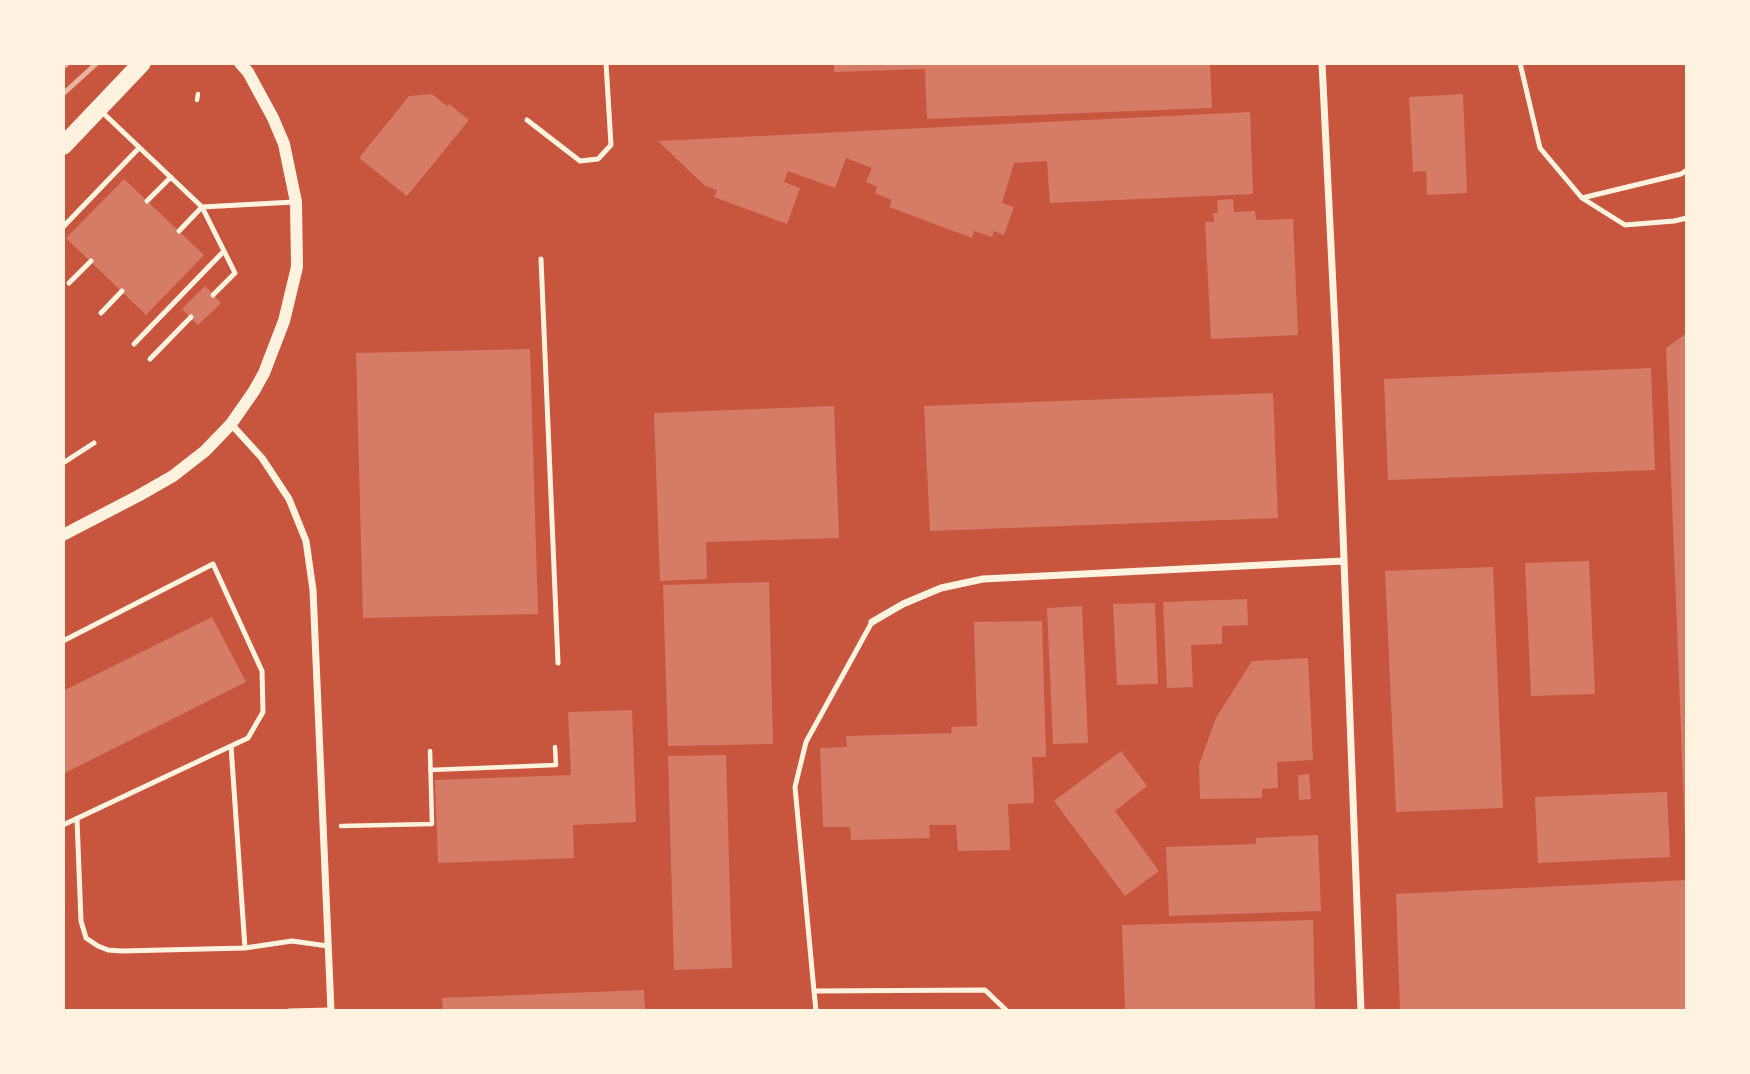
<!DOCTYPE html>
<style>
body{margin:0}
#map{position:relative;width:1750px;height:1074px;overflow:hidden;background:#c8553d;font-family:"Alegreya Sans",sans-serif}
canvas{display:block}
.frame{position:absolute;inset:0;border:65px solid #fff3e0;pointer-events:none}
</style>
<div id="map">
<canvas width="1750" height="1074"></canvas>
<div class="frame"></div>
</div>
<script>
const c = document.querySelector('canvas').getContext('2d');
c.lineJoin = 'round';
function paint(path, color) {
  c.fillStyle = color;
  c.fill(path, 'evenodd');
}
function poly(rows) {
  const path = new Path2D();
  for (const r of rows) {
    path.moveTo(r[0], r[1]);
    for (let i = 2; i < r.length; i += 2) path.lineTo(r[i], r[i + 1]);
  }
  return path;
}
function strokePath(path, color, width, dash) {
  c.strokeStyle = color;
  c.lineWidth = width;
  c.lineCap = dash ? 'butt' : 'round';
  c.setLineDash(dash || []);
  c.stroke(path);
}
paint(poly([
 [834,63,1210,63,1212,108,927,119,925,69,834,72],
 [432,94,447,106,449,104,469,120,407,196,359,158,409,96],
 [1463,94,1467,193,1427,195,1426,171,1413,172,1409,97],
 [1250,112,1253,194,1050,203,1047,161,1014,163,1002,203,1014,207,1004,235,994,231,992,237,974,231,972,238,889,207,892,200,875,193,877,187,866,182,872,168,846,158,835,188,788,171,784,182,800,188,787,224,714,197,717,190,705,186,658,141],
 [124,179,204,255,146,315,66,238],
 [1233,199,1234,212,1255,211,1256,220,1293,219,1298,335,1211,339,1205,222,1214,222,1213,213,1218,213,1217,200],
 [205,286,221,303,198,325,182,309],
 [1687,333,1687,833,1685,833,1666,348],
 [530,349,538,614,363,618,356,353],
 [1651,368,1655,470,1388,480,1384,379],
 [1273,393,1278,518,930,531,924,406],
 [834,406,839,538,706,542,707,579,660,581,654,413],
 [1589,561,1595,694,1531,696,1525,563],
 [1493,567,1503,808,1396,812,1385,571],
 [769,582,773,744,668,746,663,585],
 [1247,599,1248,625,1222,626,1222,644,1191,645,1193,687,1167,688,1163,602],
 [1155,603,1158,684,1117,685,1113,604],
 [1082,606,1088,743,1053,744,1047,608],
 [212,617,246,682,63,774,63,691],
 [1042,621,1046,757,1032,757,1034,803,1008,804,1010,850,958,851,956,825,929,825,930,838,851,840,850,827,823,827,820,748,847,747,846,736,952,733,951,727,977,726,974,622],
 [1308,658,1313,760,1277,762,1278,788,1262,789,1262,798,1200,799,1199,765,1216,718,1252,661],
 [632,710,636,822,573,825,574,858,438,863,435,780,571,775,568,712],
 [1121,751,1147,786,1115,811,1159,871,1125,896,1054,801],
 [726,755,732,968,674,970,668,756],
 [1309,774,1311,799,1299,800,1298,775],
 [1667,792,1670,857,1538,863,1535,797],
 [1318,835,1321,911,1169,916,1166,847,1256,844,1256,838],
 [1687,880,1687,1011,1400,1011,1396,894],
 [1313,920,1315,1011,1125,1011,1122,925],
 [644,990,645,1011,443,1011,442,998]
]), '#d67c66');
strokePath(poly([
 [197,100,198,94],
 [430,770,556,765,555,747],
 [341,826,432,824,430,751]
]), '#fff3e0', 4.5);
strokePath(poly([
 [1520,63,1540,148,1582,198,1625,225,1674,221,1687,218],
 [101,111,202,207,294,202],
 [527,120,580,161,598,159,611,145,606,63],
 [1582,198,1681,174,1687,170],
 [147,201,171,177],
 [63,227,139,148],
 [541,259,558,663],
 [69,283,91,261],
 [213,295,235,273,224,251],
 [101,313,122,291],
 [134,344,224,251,202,207,179,231],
 [150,359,191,317],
 [63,463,94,443],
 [63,641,213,564,262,671,263,712,248,738,63,825],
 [231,746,245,948],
 [77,819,81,921,86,938,98,946,108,950,122,951,245,948,292,941,328,946],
 [814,991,795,787,806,742,872,622],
 [289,1011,331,1010],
 [816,1011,814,991,985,990,1007,1011]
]), '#fff3e0', 5);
strokePath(poly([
 [1322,63,1336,348,1361,1011],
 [231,424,262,458,289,499,306,541,313,590,331,1011],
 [872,622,903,604,941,588,983,579,1343,561]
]), '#fff3e0', 7);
strokePath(poly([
 [63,535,138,496,173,476,205,451,231,424,254,391,264,373,284,321,297,267,296,202,284,144,273,118,248,72,240,63]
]), '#fff3e0', 12);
strokePath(poly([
 [63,146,142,63]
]), '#fff3e0', 18);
strokePath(poly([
 [63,67,68,63],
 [63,94,97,63]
]), '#e9b49f', 5);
</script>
